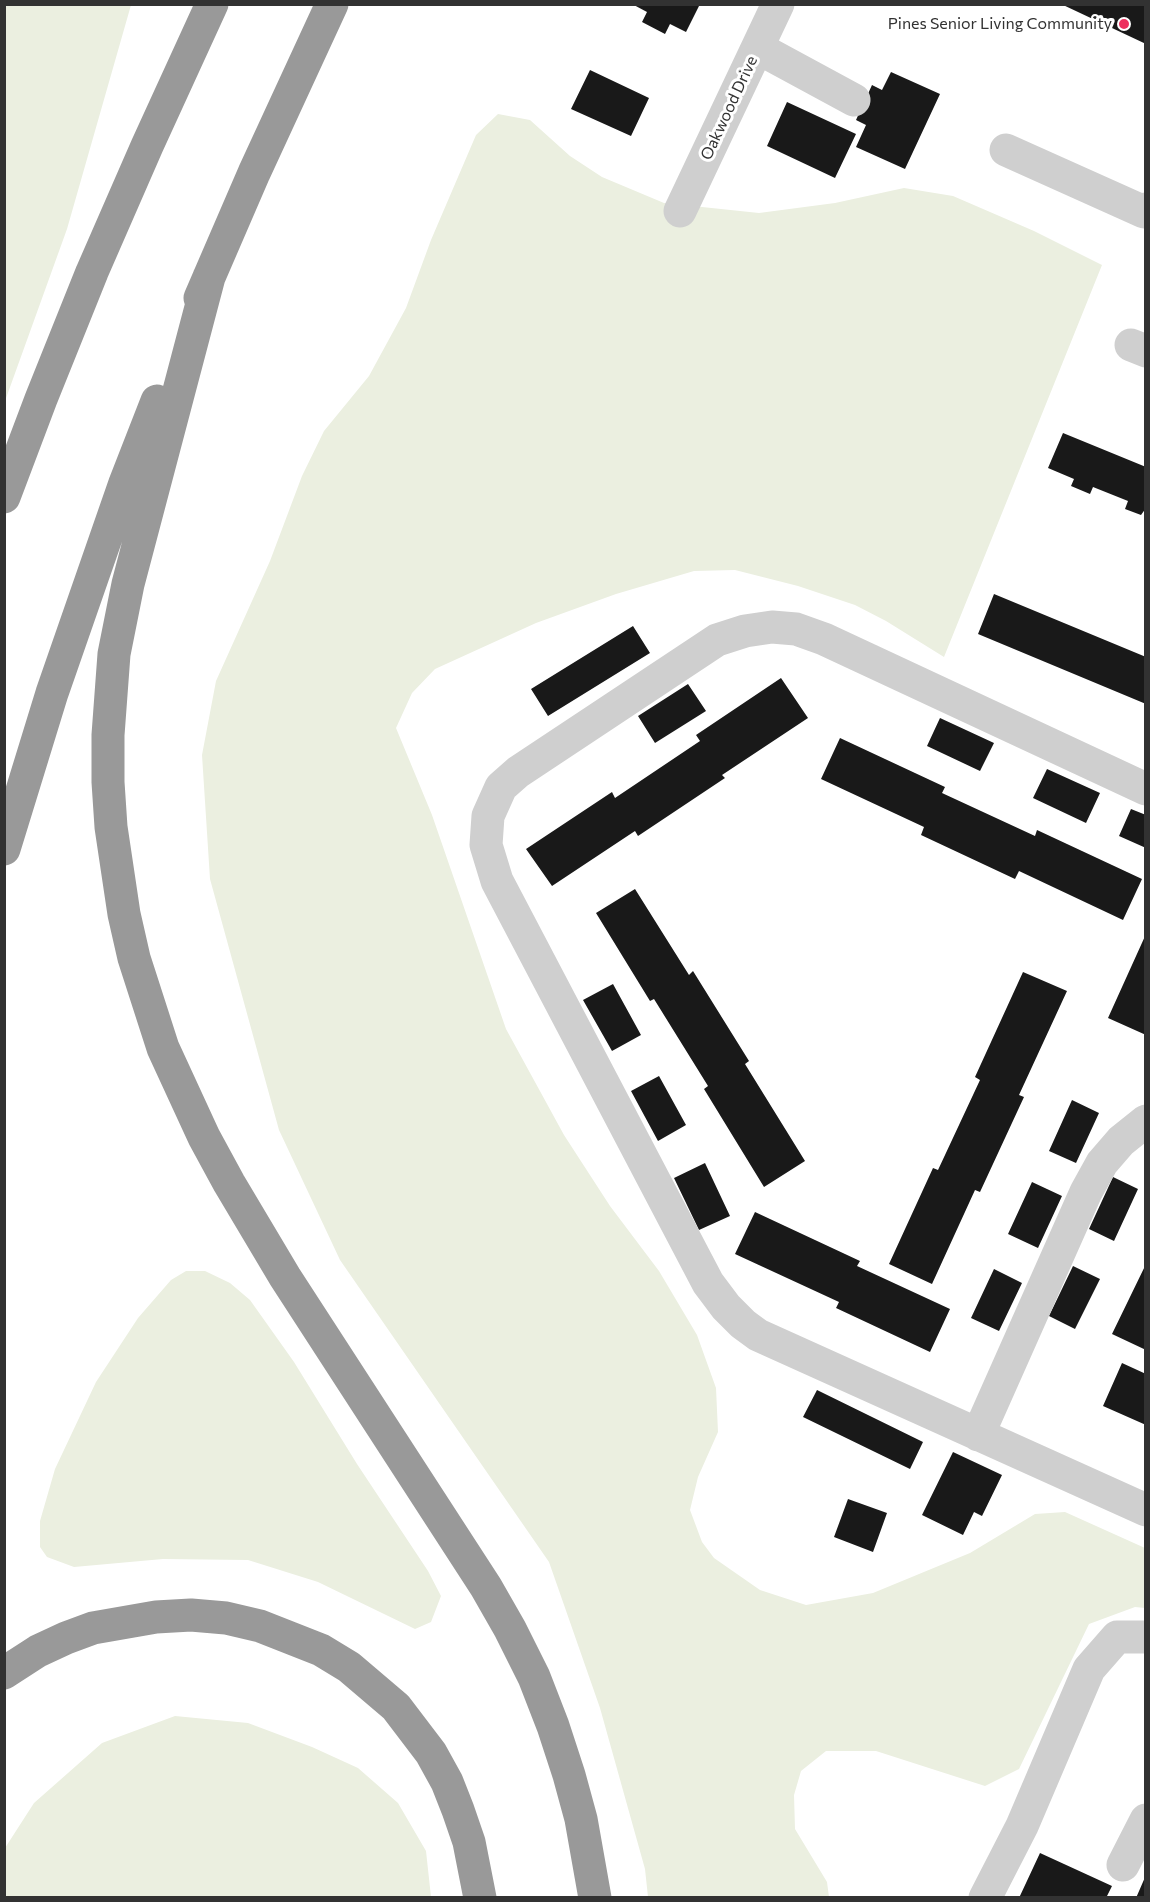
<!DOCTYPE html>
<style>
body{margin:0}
#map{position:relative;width:1150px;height:1902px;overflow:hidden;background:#fff;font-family:Commissioner,sans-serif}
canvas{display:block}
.frame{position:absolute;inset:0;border:6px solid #323232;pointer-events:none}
</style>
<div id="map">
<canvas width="1150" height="1902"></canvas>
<div class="frame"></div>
</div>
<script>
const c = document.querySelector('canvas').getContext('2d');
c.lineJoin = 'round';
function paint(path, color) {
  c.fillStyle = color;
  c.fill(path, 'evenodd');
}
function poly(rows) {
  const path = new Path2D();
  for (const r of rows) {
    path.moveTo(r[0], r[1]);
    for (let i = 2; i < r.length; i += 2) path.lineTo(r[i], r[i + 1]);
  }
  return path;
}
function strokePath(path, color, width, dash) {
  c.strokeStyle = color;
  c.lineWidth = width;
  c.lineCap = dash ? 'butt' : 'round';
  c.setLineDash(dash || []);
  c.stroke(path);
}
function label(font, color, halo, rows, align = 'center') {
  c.font = font + ' Commissioner,sans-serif';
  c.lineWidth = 6;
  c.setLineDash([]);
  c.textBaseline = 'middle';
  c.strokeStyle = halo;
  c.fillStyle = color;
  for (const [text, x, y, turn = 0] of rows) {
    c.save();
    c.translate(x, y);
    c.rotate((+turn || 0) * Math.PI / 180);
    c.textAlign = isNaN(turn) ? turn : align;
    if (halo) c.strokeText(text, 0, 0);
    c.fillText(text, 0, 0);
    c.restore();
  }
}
paint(poly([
 [5,4,131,5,67,229,5,401],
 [498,114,530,120,570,156,602,177,664,203,759,213,835,203,904,188,953,196,1034,231,1102,265,944,657,886,621,855,605,798,586,735,570,694,571,616,594,536,623,435,669,412,693,396,728,432,815,506,1029,564,1135,610,1206,659,1271,697,1335,716,1388,718,1432,698,1477,690,1510,702,1542,714,1558,760,1590,806,1605,873,1593,970,1553,1035,1514,1065,1512,1145,1548,1145,1608,1135,1607,1089,1624,1019,1769,985,1786,876,1751,826,1751,801,1771,794,1795,795,1829,827,1882,829,1897,648,1897,645,1869,600,1708,549,1562,340,1260,279,1130,210,879,202,755,216,681,270,561,302,476,324,431,369,376,406,308,431,240,476,135],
 [186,1271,205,1271,230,1283,250,1300,294,1362,357,1464,428,1571,441,1596,431,1622,415,1629,318,1582,248,1560,163,1559,74,1567,47,1557,40,1547,40,1521,55,1469,96,1382,138,1318,171,1280],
 [175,1716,248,1723,312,1747,358,1768,398,1803,426,1851,431,1897,5,1897,5,1848,34,1803,102,1743]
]), '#ebefe0');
paint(poly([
 [632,4,700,4,686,32,670,24,665,34,642,22,647,12],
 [1061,4,1146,4,1146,44],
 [590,70,649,98,631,136,571,109],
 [891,72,940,94,905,169,856,147,866,125,856,120,872,85,882,90],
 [787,102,856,134,835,178,767,146],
 [1063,433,1146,467,1146,508,1141,515,1125,509,1128,501,1093,487,1090,494,1071,486,1074,479,1048,468],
 [994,594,1146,657,1146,704,978,634],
 [633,626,650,653,548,716,531,689],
 [781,678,808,718,722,775,725,778,638,836,635,831,552,886,526,849,612,792,615,798,700,741,696,735],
 [688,684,706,711,655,743,638,716],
 [940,718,994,743,980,771,927,746],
 [840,738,945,787,942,793,1035,836,1037,830,1142,879,1123,920,1019,871,1015,879,921,835,924,827,821,779],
 [1047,769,1100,793,1086,823,1033,798],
 [1131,809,1146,815,1146,848,1119,836],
 [635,889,689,975,693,971,749,1061,745,1064,805,1161,764,1187,704,1089,708,1086,654,999,650,1001,596,913],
 [1146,934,1146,1035,1108,1018],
 [1023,972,1067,991,1019,1095,1024,1097,980,1192,975,1190,932,1284,889,1264,933,1168,938,1170,980,1080,975,1077],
 [613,984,641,1035,612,1051,583,1000],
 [659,1076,686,1125,658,1141,631,1091],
 [1072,1100,1099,1113,1076,1163,1049,1151],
 [705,1163,730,1216,699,1230,674,1178],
 [1113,1177,1138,1189,1114,1241,1089,1229],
 [1032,1182,1062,1196,1038,1248,1008,1234],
 [755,1212,860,1261,857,1266,950,1309,930,1352,836,1308,839,1302,735,1254],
 [1146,1264,1146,1350,1112,1334],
 [1073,1266,1100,1279,1075,1329,1049,1316],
 [994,1269,1022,1283,999,1331,971,1318],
 [1122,1363,1146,1374,1146,1425,1103,1406],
 [817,1390,923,1442,910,1469,803,1417],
 [953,1452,1002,1475,982,1516,974,1512,963,1535,922,1515],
 [848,1499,887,1513,873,1552,834,1537],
 [1040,1853,1112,1886,1106,1898,1019,1898],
 [1146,1875,1146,1898,1136,1898]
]), '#191919');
strokePath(poly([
 [758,48,854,100],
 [1006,150,1144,212,1146,209],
 [680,211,778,4],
 [1131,345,1146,351],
 [1146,789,824,639,796,629,772,627,745,631,717,640,518,772,501,787,488,816,486,845,497,881,708,1283,726,1307,743,1324,758,1335,1146,1510],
 [978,1435,1086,1192,1102,1163,1121,1141,1146,1121],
 [1123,1865,1146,1820],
 [985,1898,1022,1826,1089,1669,1117,1637,1146,1637]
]), '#cfcfcf', 33);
strokePath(poly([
 [209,277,128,584,114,654,108,735,108,782,111,827,124,914,134,958,163,1048,204,1137,229,1183,285,1277,486,1587,510,1629,534,1677,553,1726,569,1775,581,1819,595,1898],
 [200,298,254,173,332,4],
 [4,497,41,399,92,272,147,146,212,4],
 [4,849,52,693,125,483,157,401],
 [4,1673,38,1651,66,1638,93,1628,156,1617,191,1615,226,1618,260,1626,321,1650,349,1667,396,1707,431,1753,447,1782,458,1810,469,1842,480,1898]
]), '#999', 33);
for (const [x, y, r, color] of [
 [1124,24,6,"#ed305e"]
]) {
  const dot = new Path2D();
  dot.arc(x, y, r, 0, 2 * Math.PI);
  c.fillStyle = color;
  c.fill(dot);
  strokePath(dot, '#fff', 2);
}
label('16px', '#323232', '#fff', [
 ["Pines Senior Living Community",1112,24]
], 'right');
label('16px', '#323232', '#fff', [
 ["Oakwood Drive",729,108,-65]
]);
</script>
